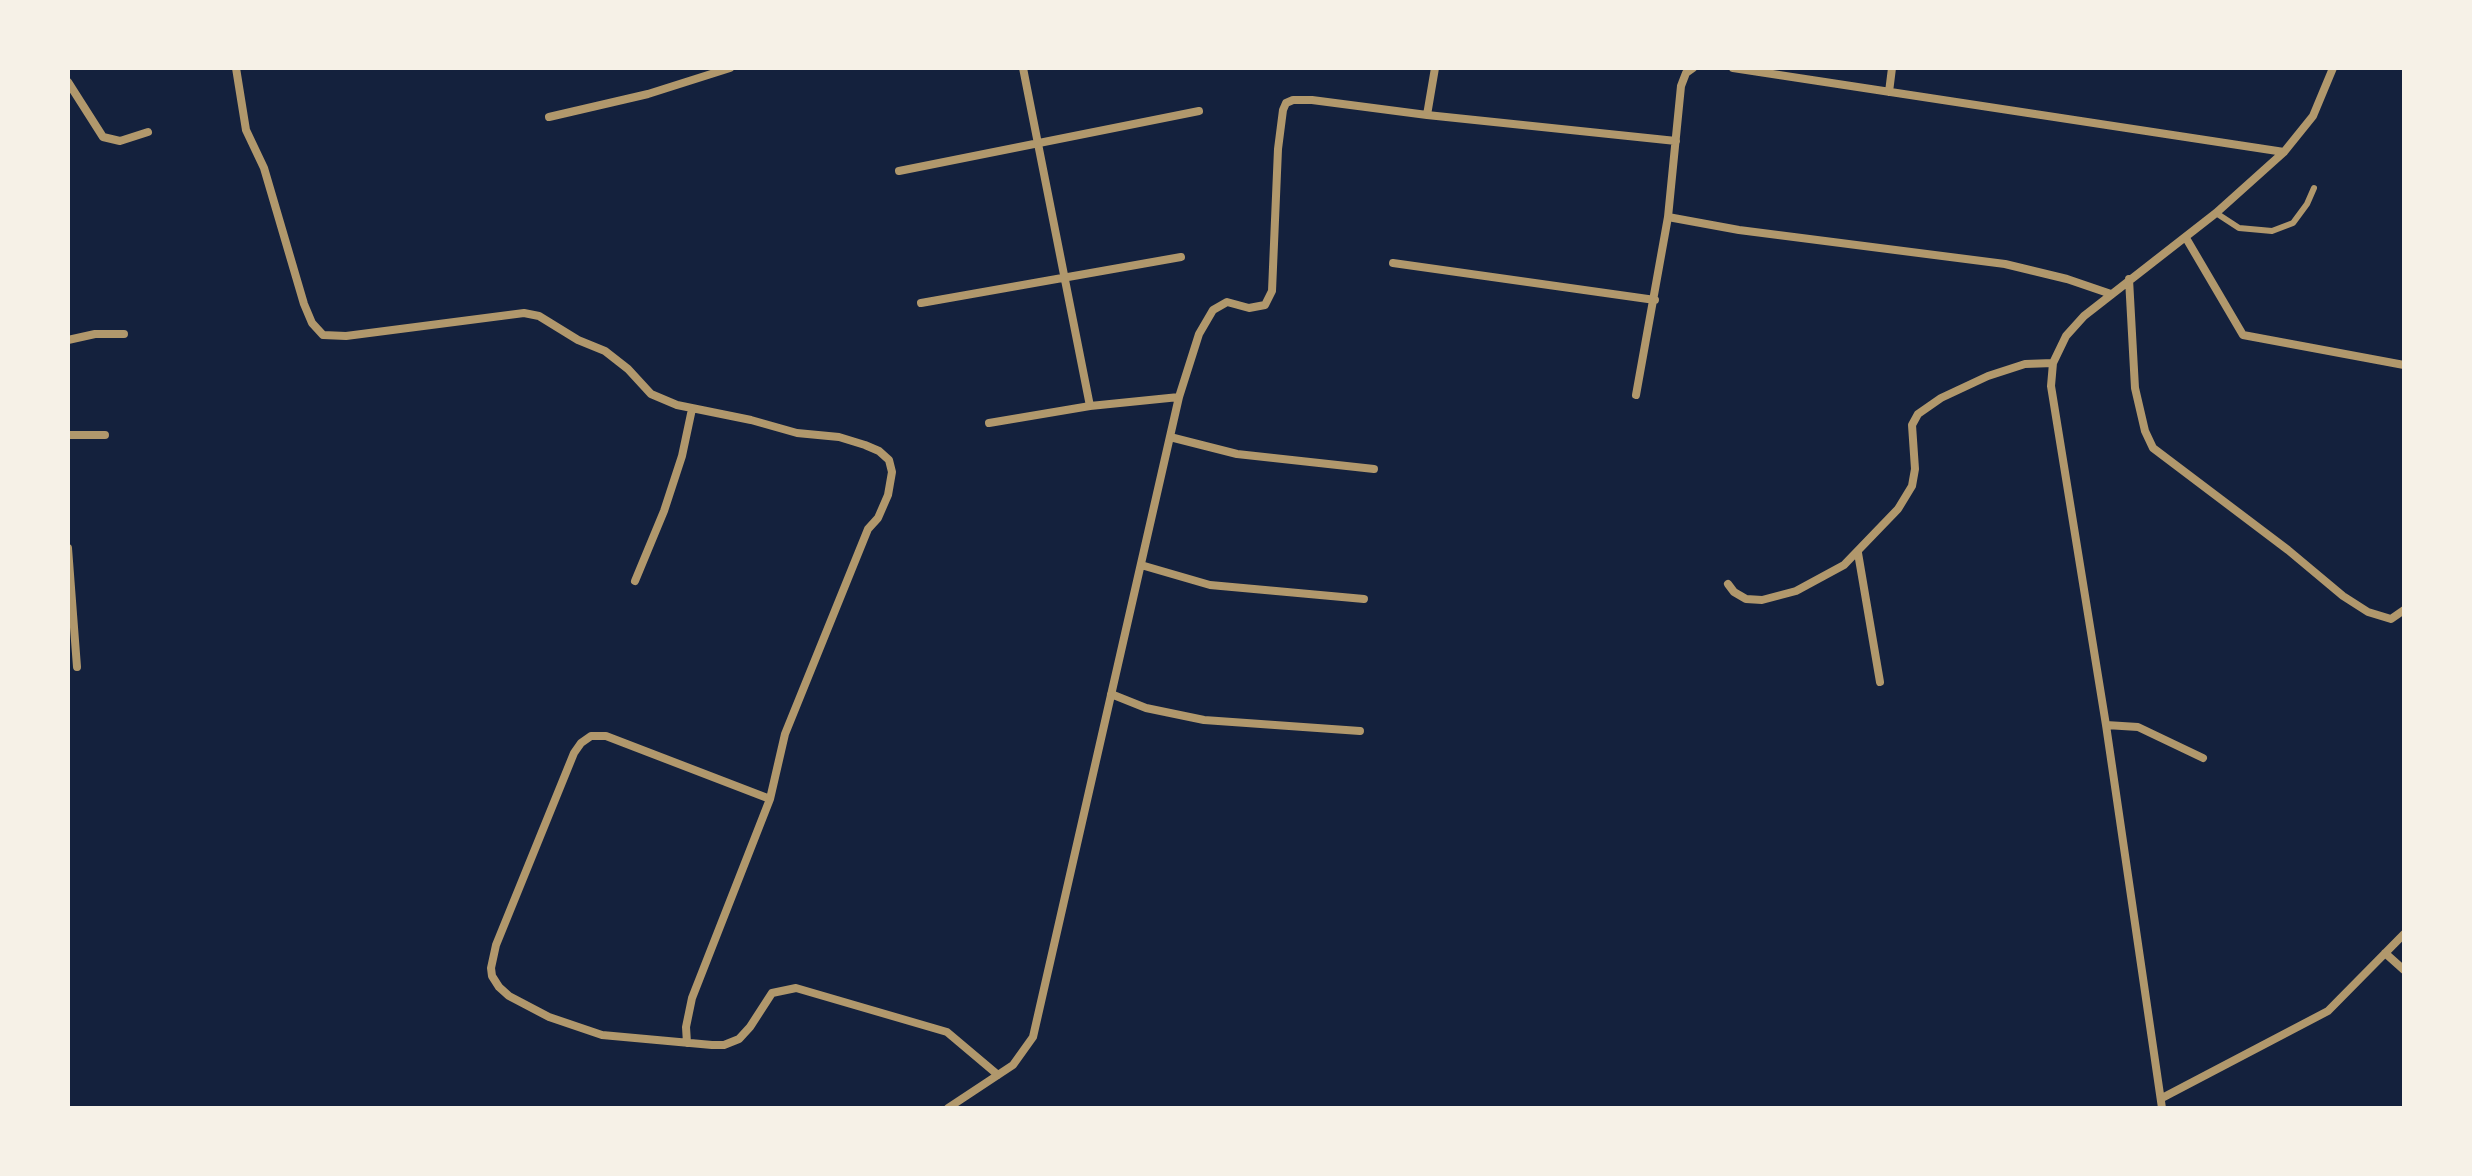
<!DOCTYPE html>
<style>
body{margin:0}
#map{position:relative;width:2472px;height:1176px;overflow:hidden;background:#14213d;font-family:"Nunito Sans",sans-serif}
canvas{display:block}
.frame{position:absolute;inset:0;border:70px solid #f6f1e7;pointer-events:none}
</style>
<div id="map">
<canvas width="2472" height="1176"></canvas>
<div class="frame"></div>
</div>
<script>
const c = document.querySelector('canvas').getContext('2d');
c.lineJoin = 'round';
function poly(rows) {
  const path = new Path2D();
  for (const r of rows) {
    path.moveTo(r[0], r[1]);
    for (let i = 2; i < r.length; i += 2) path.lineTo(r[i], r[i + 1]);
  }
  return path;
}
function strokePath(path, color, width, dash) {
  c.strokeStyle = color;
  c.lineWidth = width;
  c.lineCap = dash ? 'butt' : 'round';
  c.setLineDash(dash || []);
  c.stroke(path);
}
strokePath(poly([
 [2216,213,2239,228,2272,231,2293,223,2307,204,2314,188]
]), '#b1986c', 6);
strokePath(poly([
 [236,68,246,130,264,168,304,304,312,323,323,335,346,336,524,313,539,316,578,340,605,351,628,369,651,394,677,405,751,420,797,433,839,437,865,445,879,451,889,460,892,472,888,495,878,518,868,529,785,734,770,799,692,998,686,1027,687,1043],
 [1023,68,1090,406],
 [1733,68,2284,152],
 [68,82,103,137,120,141,148,132],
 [1889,92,1892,68],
 [1427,115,1676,141],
 [549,117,648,94,730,68],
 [899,171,1199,111],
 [1668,217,1739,230,2005,264,2067,279,2111,294],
 [2186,238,2243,335,2404,365],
 [1393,263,1655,300],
 [2129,279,2135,388,2145,431,2153,448,2288,550,2343,596,2368,612,2391,619,2404,610],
 [921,303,1181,257],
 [68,340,95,334,124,334],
 [1636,395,1668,217,1681,86,1686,73,1693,68],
 [989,423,1090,406,1179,397],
 [68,435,105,435],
 [1170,437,1237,454,1374,469],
 [68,548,77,667],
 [1858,553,1880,682],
 [1141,565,1210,585,1364,599],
 [635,581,664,511,682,456,692,409],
 [1728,584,1734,592,1746,599,1762,600,1796,591,1844,565,1898,509,1912,486,1915,469,1912,425,1918,414,1941,398,1988,376,2025,364,2053,363],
 [1111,694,1146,708,1204,720,1360,731],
 [2106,725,2138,727,2203,758],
 [770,799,606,736,591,736,581,743,574,753,496,945,491,968,492,976,499,987,509,996,549,1017,602,1035,712,1045,724,1045,739,1039,750,1027,772,993,796,988,947,1032,998,1075],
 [2385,953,2404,970],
 [2162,1098,2328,1011,2404,934],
 [948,1108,1013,1065,1033,1037,1179,397,1199,334,1213,310,1227,302,1249,308,1265,305,1272,291,1278,149,1283,110,1286,103,1293,100,1312,100,1427,115,1435,68],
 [2162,1108,2106,725,2051,386,2053,363,2066,336,2084,316,2216,213,2284,152,2313,116,2333,68]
]), '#b1986c', 8);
</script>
